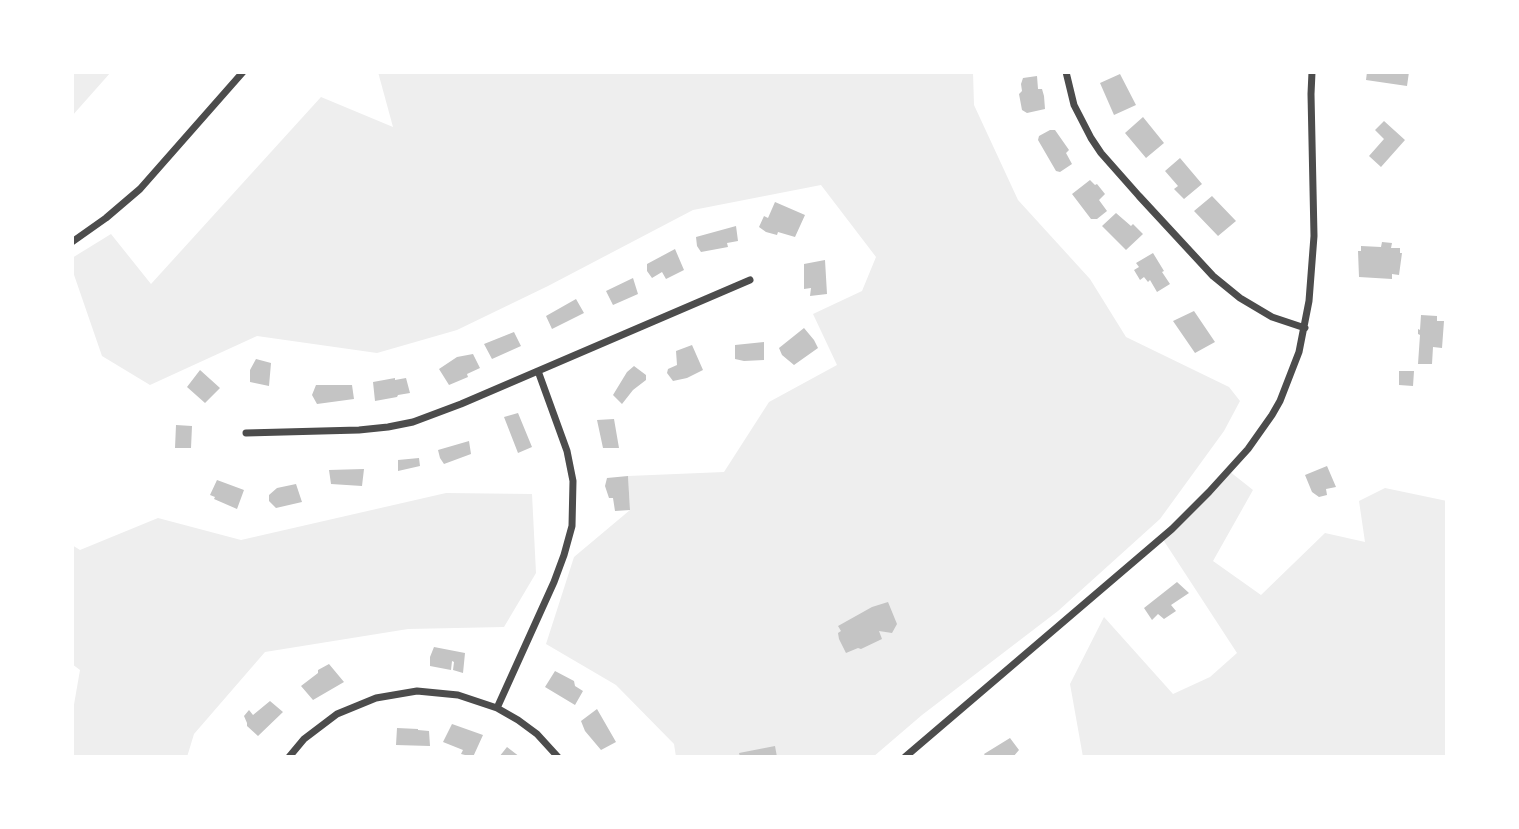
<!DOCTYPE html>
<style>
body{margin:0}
#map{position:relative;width:1519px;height:829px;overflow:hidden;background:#fff;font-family:Roboto,sans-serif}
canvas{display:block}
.frame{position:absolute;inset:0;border:74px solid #fff;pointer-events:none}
</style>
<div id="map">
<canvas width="1519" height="829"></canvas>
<div class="frame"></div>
</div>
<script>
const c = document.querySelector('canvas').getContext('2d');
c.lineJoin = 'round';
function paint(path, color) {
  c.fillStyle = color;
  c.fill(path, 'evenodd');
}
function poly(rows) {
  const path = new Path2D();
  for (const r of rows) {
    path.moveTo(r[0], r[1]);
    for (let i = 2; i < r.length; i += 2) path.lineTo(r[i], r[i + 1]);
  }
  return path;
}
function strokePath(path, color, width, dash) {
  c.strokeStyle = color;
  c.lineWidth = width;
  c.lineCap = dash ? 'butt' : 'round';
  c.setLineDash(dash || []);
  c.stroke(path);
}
paint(poly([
 [72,72,111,72,72,116],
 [378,72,973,72,974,105,1018,200,1090,279,1126,337,1229,387,1240,401,1224,431,1160,519,1058,611,922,715,873,757,676,757,674,744,616,685,546,644,574,557,630,510,628,476,724,472,769,402,837,365,813,314,862,291,876,257,821,185,693,210,548,286,457,330,377,353,257,336,150,385,102,356,72,269,72,258,111,234,151,284,321,97,393,127],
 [1229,471,1253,490,1213,561,1261,595,1325,533,1365,542,1359,501,1385,488,1447,501,1447,757,1083,757,1070,684,1104,617,1173,694,1210,677,1237,653,1162,538],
 [446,493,532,494,536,573,504,627,408,629,265,652,194,734,187,757,72,757,72,716,80,670,72,664,72,545,80,550,158,518,241,540]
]), '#eee');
paint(poly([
 [1367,72,1409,72,1407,86,1366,80],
 [1120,74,1136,105,1114,115,1100,83],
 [1037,76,1038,89,1042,89,1044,96,1045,109,1027,113,1022,110,1019,94,1022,91,1021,84,1023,78],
 [1143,117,1164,143,1146,158,1125,133],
 [1384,121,1405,140,1381,167,1369,156,1384,139,1375,130],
 [1050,130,1055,130,1069,150,1066,153,1072,164,1060,172,1056,171,1038,140,1039,136],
 [1180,158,1202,184,1184,199,1174,189,1178,186,1165,171],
 [1090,180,1095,185,1097,184,1105,194,1099,200,1107,211,1097,219,1091,219,1072,194],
 [1212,196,1236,221,1218,236,1194,211],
 [775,202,805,215,795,237,778,232,777,235,766,232,759,227,764,216,768,218],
 [1116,213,1131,226,1133,224,1143,234,1126,250,1102,226],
 [736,226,738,241,727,243,728,247,701,252,697,246,696,237],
 [1382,242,1392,243,1391,248,1400,248,1400,253,1402,253,1399,275,1392,274,1392,279,1359,277,1358,251,1361,251,1361,246,1381,247],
 [675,249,684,270,666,279,662,272,652,278,647,271,647,264],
 [1153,253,1164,271,1162,272,1170,284,1157,292,1150,280,1148,282,1144,277,1140,280,1134,270,1139,267,1136,263],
 [825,260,827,294,810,296,811,288,804,289,804,264],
 [633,278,638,294,613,305,606,291],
 [576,299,584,313,552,329,546,316],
 [1194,311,1215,342,1195,353,1173,321],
 [1421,315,1437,316,1437,321,1444,321,1442,348,1433,347,1432,364,1418,364,1420,335,1418,334,1418,329,1420,330],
 [804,328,814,340,818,348,794,365,782,355,779,348],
 [514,332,521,346,492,359,484,344],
 [764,342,764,360,744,361,735,359,735,345],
 [692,345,703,370,687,378,673,381,667,373,668,369,677,365,676,351],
 [473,354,480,368,467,374,468,377,449,385,439,369,457,357],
 [256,359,271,363,269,386,250,382,250,370],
 [634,366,646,375,646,380,633,390,622,404,613,395,627,372],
 [200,370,220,388,205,403,187,387],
 [1399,371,1414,371,1413,386,1399,385],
 [395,378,395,380,406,378,410,393,398,395,397,397,375,401,373,382],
 [316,385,352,385,354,399,317,404,312,395],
 [518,413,532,447,518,453,504,417],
 [614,419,619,448,603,448,597,420],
 [176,425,192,426,191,448,175,448],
 [469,441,471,454,444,464,440,458,438,450],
 [419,458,420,466,398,471,398,460],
 [1327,466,1336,487,1326,489,1327,495,1319,497,1312,492,1305,475],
 [364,469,362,486,331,484,329,470],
 [628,476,630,510,615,511,613,498,609,498,605,486,607,478],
 [217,480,244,490,237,509,214,499,215,497,210,495],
 [296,484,302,502,276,508,269,501,269,495,277,488],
 [1177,582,1189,593,1171,605,1176,611,1164,619,1158,614,1152,620,1144,608],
 [888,602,897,624,892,633,879,631,882,639,861,649,858,648,846,653,839,639,838,633,841,631,838,626,872,607],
 [434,647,465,653,463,673,453,670,454,662,452,661,451,670,430,666,430,657],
 [329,664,344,682,313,700,301,686,318,673,318,670],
 [555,671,574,681,575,686,583,691,575,705,545,687],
 [270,701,283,712,258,736,247,726,247,723,244,716,249,710,253,715],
 [597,709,616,742,601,750,585,731,581,721],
 [452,724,483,735,473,757,461,754,463,750,443,742],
 [397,728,418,729,418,730,429,731,430,746,396,745],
 [1010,738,1019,750,1013,757,986,757,984,754],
 [775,746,777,757,740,757,739,753],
 [507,747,520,757,499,757]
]), '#c4c4c4');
strokePath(poly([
 [1066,72,1074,105,1091,138,1101,153,1139,196,1213,276,1240,298,1272,317,1305,328],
 [72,242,106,218,140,189,243,72],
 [246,433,359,430,388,427,413,422,461,404,750,280],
 [497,708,554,582,564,555,572,526,573,481,567,451,538,371],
 [289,757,304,739,337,714,376,698,417,691,458,695,497,708,518,720,537,734,558,757],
 [905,757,1172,529,1209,492,1248,449,1272,415,1280,401,1299,352,1309,301,1314,236,1311,94,1312,72]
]), '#4c4c4c', 7);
</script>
